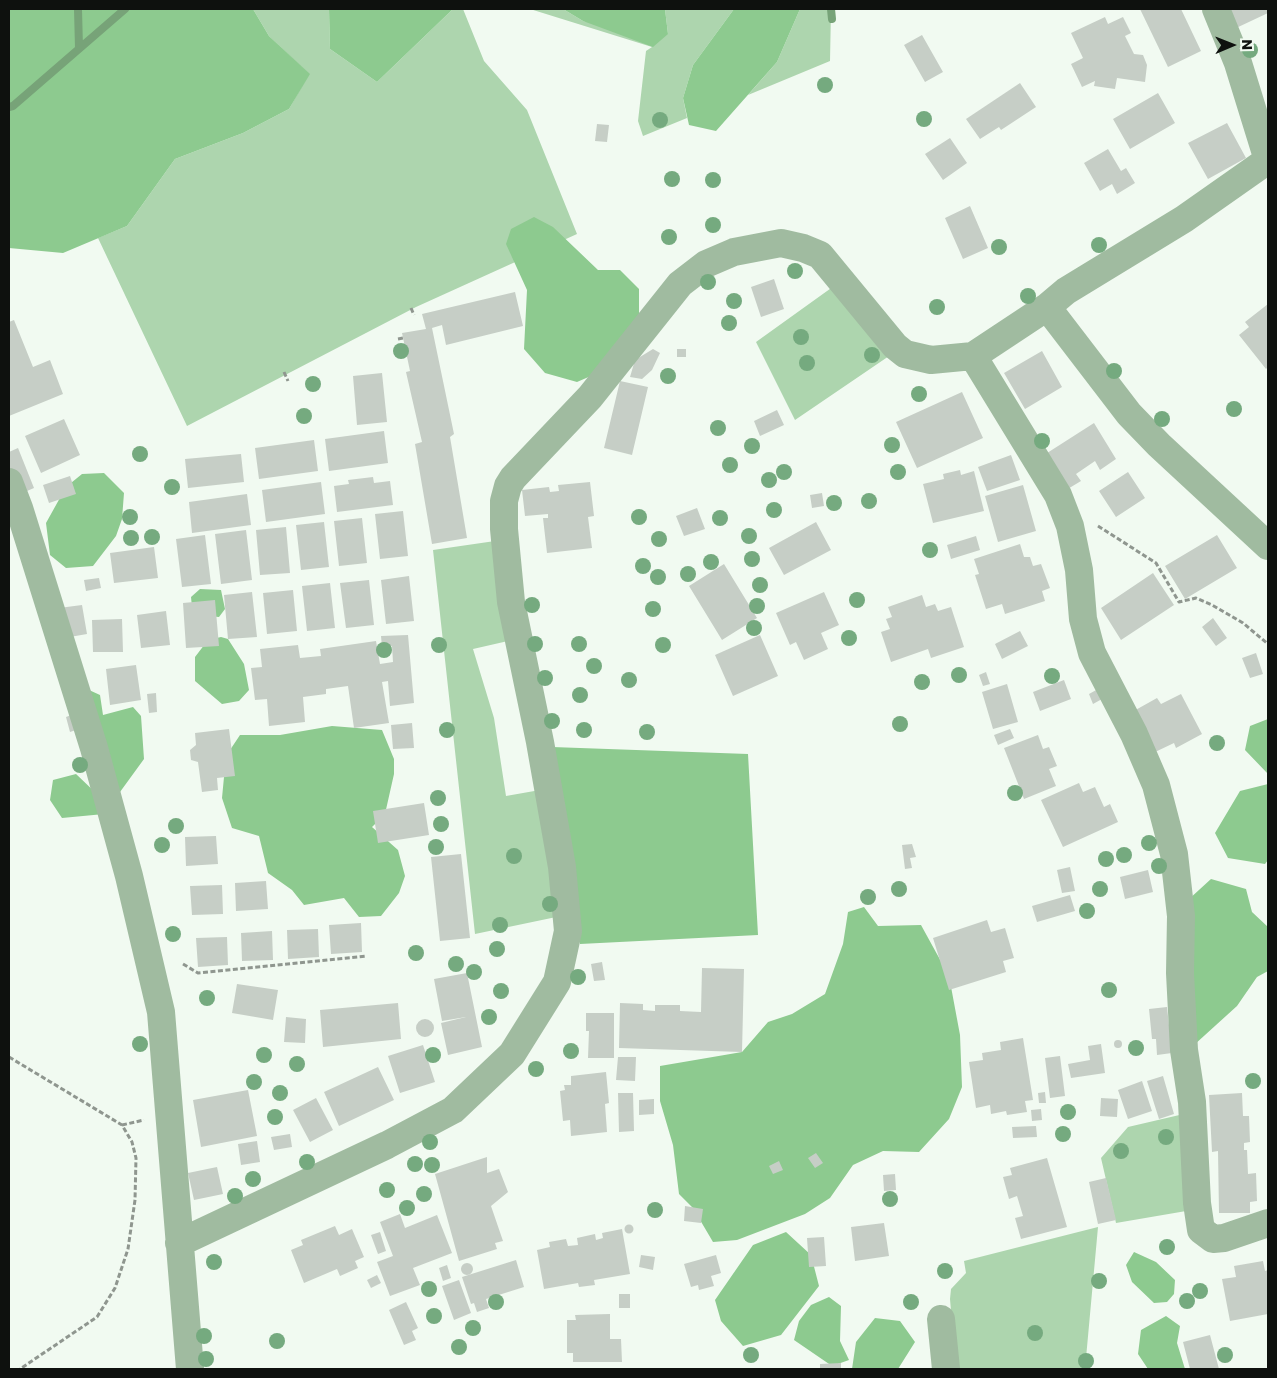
<!DOCTYPE html>
<style>
body{margin:0}
#map{position:relative;width:1277px;height:1378px;overflow:hidden;background:#f1faf1;font-family:Poppins,sans-serif}
canvas{display:block}
.frame{position:absolute;inset:0;border:10px solid #0e110e;pointer-events:none}
.north{position:absolute;left:1207px;top:20px;width:50px;height:50px;-webkit-text-stroke:4px #f1faf1;paint-order:stroke;rotate:89deg;font-size:14px;font-weight:700;line-height:20px;text-align:center;color:#0e110e}
.north::after{content:'';display:block;margin:auto;width:18px;height:22px;background:#0e110e;clip-path:polygon(50% 0,100% 100%,50% 72%,0 100%)}
</style>
<div id="map">
<canvas width="1277" height="1378"></canvas>
<div class="frame"></div>
<div class="north">N</div>
</div>
<script>
const c = document.querySelector('canvas').getContext('2d');
c.lineJoin = 'round';
function paint(path, color) {
  c.fillStyle = color;
  c.fill(path, 'evenodd');
}
function poly(rows) {
  const path = new Path2D();
  for (const r of rows) {
    if (r.length === 3) {
      path.moveTo(r[0] + r[2], r[1]);
      path.arc(r[0], r[1], r[2], 0, 2 * Math.PI);
      continue;
    }
    path.moveTo(r[0], r[1]);
    for (let i = 2; i < r.length; i += 2) path.lineTo(r[i], r[i + 1]);
  }
  return path;
}
function strokePath(path, color, width, dash) {
  c.strokeStyle = color;
  c.lineWidth = width;
  c.lineCap = dash ? 'butt' : 'round';
  c.setLineDash(dash || []);
  c.stroke(path);
}
paint(poly([
 [253,9,329,9,330,49,377,82,453,9,463,9,484,61,527,110,577,234,416,307,187,426,98,238,127,226,175,159,243,133,289,109,309,74,269,36],
 [530,9,563,9,583,21,668,34,665,9,734,9,693,65,683,98,687,118,643,136,638,121,646,51,652,47],
 [800,9,831,9,830,61,748,95,777,62],
 [834,286,892,354,795,420,756,342],
 [495,541,508,641,473,649,494,718,506,796,540,790,561,916,475,934,433,550],
 [1188,1113,1192,1210,1116,1223,1101,1158,1128,1127],
 [1098,1227,1085,1369,956,1369,950,1299,951,1289,966,1273,964,1261]
]), '#add5ae');
paint(poly([
 [9,9,253,9,269,36,310,74,289,109,243,133,175,159,127,226,63,253,9,248],
 [329,9,453,9,377,82,330,49],
 [563,9,665,9,668,34,653,47,583,21],
 [734,9,800,9,777,62,716,131,689,125,683,98,693,65],
 [534,217,553,227,598,270,620,270,639,289,639,324,607,369,577,382,545,373,524,349,527,290,506,244,511,229],
 [104,473,124,493,122,519,116,536,93,566,66,568,50,555,46,523,66,487,82,474],
 [200,589,221,590,225,609,219,617,206,616,192,607,191,597],
 [221,637,228,639,244,664,249,690,239,701,222,704,195,681,195,657,208,640],
 [89,690,100,695,103,715,133,707,141,716,144,759,104,814,62,818,50,800,53,780,76,774,98,795],
 [1268,719,1268,774,1245,750,1250,726],
 [332,726,382,730,394,759,394,774,385,814,372,827,398,850,405,876,399,893,381,916,359,917,344,898,304,905,292,890,268,873,259,836,232,828,222,798,226,756,240,735,280,735],
 [552,747,748,754,758,935,580,944],
 [1268,784,1268,860,1265,864,1228,858,1215,833,1240,791],
 [1211,879,1246,889,1252,912,1268,927,1268,971,1257,977,1237,1006,1194,1045,1188,900],
 [864,907,878,926,921,925,949,976,960,1035,962,1087,949,1119,919,1152,883,1151,853,1165,830,1198,805,1214,737,1240,713,1242,693,1208,679,1194,673,1145,660,1101,660,1066,742,1052,768,1022,792,1014,825,994,843,944,848,912],
 [786,1232,811,1255,819,1286,781,1335,743,1346,721,1321,715,1300,753,1245],
 [1134,1252,1156,1262,1175,1280,1174,1294,1167,1302,1154,1303,1132,1282,1126,1265],
 [829,1297,841,1306,840,1341,849,1360,832,1366,794,1340,799,1321,811,1305],
 [1166,1316,1180,1326,1177,1343,1185,1369,1148,1369,1138,1354,1141,1330],
 [875,1318,900,1321,915,1342,898,1369,852,1369,856,1342]
]), '#8dca8f');
strokePath(poly([
 [78,9,79,48],
 [831,9,832,19],
 [9,107,13,106,125,9]
]), '#77a378', 8);
paint(poly([
 [1140,9,1181,9,1201,51,1168,67],
 [1225,9,1268,9,1268,13,1234,29],
 [1105,17,1108,24,1123,17,1131,33,1125,36,1134,54,1143,55,1147,65,1145,82,1117,78,1115,89,1094,86,1095,81,1082,87,1071,64,1083,58,1071,33],
 [922,35,943,72,925,82,904,45],
 [1020,83,1036,107,1001,130,999,127,980,139,966,119],
 [1158,93,1175,123,1130,149,1113,119],
 [1227,123,1246,158,1208,179,1188,143],
 [597,124,609,125,607,142,595,141],
 [950,138,967,163,943,180,925,154],
 [1108,149,1121,171,1126,168,1135,183,1117,194,1112,184,1100,191,1084,163],
 [970,206,988,248,963,259,945,218],
 [774,279,784,309,761,317,751,287],
 [515,292,523,326,446,345,442,325,432,328,454,434,450,437,467,538,432,544,415,444,422,442,406,372,410,371,402,333,426,329,422,314],
 [1268,304,1268,367,1266,369,1239,335,1249,327,1245,322],
 [14,320,33,367,50,360,63,394,9,416,9,322],
 [653,349,660,353,652,370,642,379,630,377,635,360],
 [677,349,686,349,686,357,677,357],
 [1042,351,1062,387,1025,409,1004,373],
 [382,373,387,422,357,425,353,376],
 [620,381,648,387,632,455,604,448],
 [962,392,983,438,917,468,896,422],
 [777,410,784,425,760,436,754,421],
 [64,419,80,455,41,473,25,436],
 [1094,423,1116,459,1100,470,1095,461,1076,474,1081,481,1066,490,1044,455],
 [384,431,388,463,329,471,325,439],
 [314,440,318,471,259,479,255,448],
 [18,448,34,488,20,494,9,466,9,452],
 [241,454,244,482,188,488,185,459],
 [1011,455,1020,480,987,491,978,467],
 [960,470,961,475,974,471,984,511,933,523,923,484,944,479,943,474],
 [1128,472,1145,498,1116,517,1099,491],
 [70,476,76,494,49,503,43,485],
 [373,477,374,483,390,481,393,505,337,512,334,486,349,484,348,480],
 [321,482,325,514,266,522,262,490],
 [590,482,594,516,588,517,592,548,547,553,543,518,548,518,548,514,525,516,522,490,549,487,550,492,559,491,558,485],
 [1023,485,1036,531,998,542,985,496],
 [822,493,824,506,812,508,810,495],
 [247,494,251,525,192,533,189,502],
 [697,508,705,529,684,536,676,516],
 [403,511,408,556,380,559,375,514],
 [362,518,367,563,339,566,334,521],
 [324,522,329,567,301,570,296,525],
 [816,522,831,550,784,575,769,548],
 [286,527,290,573,260,575,256,530],
 [246,530,252,580,221,584,215,534],
 [205,535,211,584,182,587,176,539],
 [1217,535,1237,568,1185,599,1165,566],
 [976,536,980,550,951,559,947,545],
 [1020,544,1024,557,1030,557,1033,566,1041,564,1050,588,1042,591,1045,601,1005,614,1002,604,986,609,975,575,979,574,974,559],
 [154,547,158,578,114,583,110,553],
 [724,564,757,618,722,640,689,586],
 [1153,573,1174,605,1121,640,1101,608],
 [409,576,414,621,386,624,381,580],
 [99,578,101,588,86,591,84,580],
 [369,580,374,625,346,628,340,583],
 [330,583,335,628,307,631,302,586],
 [293,590,297,631,267,634,263,593],
 [252,592,257,637,228,639,224,595],
 [824,592,839,625,821,633,828,649,804,660,796,642,790,645,776,613],
 [922,595,926,607,935,604,938,611,951,607,964,647,931,658,928,649,891,662,881,632,890,629,886,619,892,617,888,607],
 [215,600,219,646,186,648,183,603],
 [82,605,87,634,64,638,59,608],
 [166,611,170,645,141,648,137,615],
 [1213,618,1227,638,1216,646,1202,627],
 [122,619,123,652,93,652,92,620],
 [1020,631,1028,646,1002,659,995,644],
 [408,635,414,703,390,706,388,681,382,682,389,723,354,728,348,686,326,689,326,694,303,697,305,722,269,726,267,699,255,700,251,668,262,667,260,649,298,645,300,658,321,656,320,649,376,641,380,664,393,662,392,646,382,647,381,636],
 [760,635,778,676,733,696,715,655],
 [1256,653,1263,674,1250,678,1242,658],
 [136,665,141,700,110,705,106,669],
 [986,672,990,684,983,686,979,675],
 [1064,680,1071,699,1040,711,1033,692],
 [1007,684,1018,722,993,729,982,692],
 [1098,689,1102,699,1093,704,1089,694],
 [156,693,157,712,149,713,147,694],
 [1181,694,1202,734,1176,748,1174,743,1153,753,1132,712,1157,698,1161,704],
 [74,714,79,729,70,732,66,717],
 [412,723,414,748,393,749,391,725],
 [229,729,235,776,217,778,218,790,202,792,198,762,191,760,190,750,196,745,195,733],
 [1010,729,1014,738,998,745,994,735],
 [1038,735,1043,749,1049,747,1057,766,1049,769,1056,786,1024,799,1004,748],
 [1079,783,1083,792,1095,787,1104,807,1110,804,1118,822,1063,847,1041,800],
 [424,803,429,835,378,843,373,811],
 [216,836,218,864,186,866,185,837],
 [912,844,916,857,910,858,912,868,905,869,902,845],
 [461,854,470,938,440,941,431,857],
 [1070,867,1075,891,1062,893,1057,870],
 [1148,870,1153,892,1125,899,1120,877],
 [266,881,268,909,236,911,235,883],
 [222,885,223,914,192,915,190,886],
 [1070,895,1075,911,1037,922,1032,906],
 [987,920,991,932,1005,928,1014,958,1003,961,1006,972,949,990,933,938],
 [361,923,362,952,331,954,329,925],
 [318,929,319,957,288,959,287,930],
 [272,931,273,960,242,961,241,933],
 [227,937,228,965,198,967,196,938],
 [602,962,605,980,594,981,591,964],
 [702,968,744,969,742,1052,619,1048,620,1003,643,1004,643,1010,655,1011,655,1005,680,1005,680,1011,701,1012],
 [467,973,482,1047,448,1055,441,1023,466,1017,442,1021,434,979],
 [237,984,278,990,273,1020,232,1013],
 [398,1003,401,1039,323,1047,320,1010],
 [1167,1007,1172,1053,1157,1055,1156,1039,1152,1039,1149,1009],
 [586,1013,614,1013,614,1058,588,1058,589,1031,586,1031],
 [286,1017,306,1019,305,1043,284,1042],
 [425,1028,9],
 [1023,1038,1033,1100,1025,1101,1027,1112,1007,1115,1006,1111,991,1114,990,1105,976,1108,969,1062,983,1060,982,1053,1001,1050,1000,1042],
 [1118,1044,4],
 [1101,1044,1105,1073,1071,1078,1068,1064,1090,1060,1088,1046],
 [423,1045,435,1082,400,1093,388,1056],
 [1060,1056,1065,1096,1050,1098,1045,1058],
 [618,1057,636,1057,635,1081,616,1080],
 [378,1067,394,1100,339,1126,324,1092],
 [606,1072,609,1103,605,1104,607,1132,571,1136,570,1120,563,1121,560,1091,565,1090,564,1085,571,1085,571,1076],
 [1163,1076,1174,1114,1159,1119,1147,1081],
 [1142,1081,1152,1111,1128,1119,1118,1090],
 [248,1090,257,1136,201,1147,193,1100],
 [1045,1092,1046,1103,1039,1103,1038,1093],
 [618,1093,633,1093,634,1131,619,1132],
 [1242,1093,1243,1116,1249,1116,1250,1142,1244,1143,1244,1150,1247,1150,1248,1174,1256,1173,1257,1201,1250,1202,1250,1213,1219,1213,1218,1151,1212,1152,1209,1095],
 [316,1098,333,1130,310,1142,293,1110],
 [1101,1098,1118,1099,1117,1117,1100,1116],
 [654,1099,654,1114,639,1115,639,1100],
 [1041,1109,1042,1120,1032,1121,1031,1110],
 [1036,1126,1037,1137,1013,1138,1012,1127],
 [290,1134,292,1147,274,1150,271,1137],
 [257,1141,260,1162,241,1165,238,1144],
 [816,1153,823,1163,815,1168,808,1158],
 [487,1157,487,1173,499,1169,508,1192,491,1206,503,1241,495,1243,497,1249,459,1261,435,1174],
 [1047,1158,1067,1227,1021,1239,1015,1218,1023,1216,1017,1196,1009,1199,1003,1177,1012,1175,1010,1168],
 [779,1161,783,1170,773,1174,769,1166],
 [217,1167,223,1194,194,1200,188,1173],
 [895,1174,896,1190,884,1191,883,1175],
 [1106,1178,1116,1220,1098,1224,1089,1182],
 [685,1206,703,1209,701,1223,684,1221],
 [400,1214,405,1228,437,1215,452,1253,413,1268,420,1285,390,1296,377,1262,393,1256,380,1222],
 [884,1223,889,1256,855,1261,851,1227],
 [629,1229,4.5],
 [335,1226,339,1235,352,1229,364,1257,355,1261,358,1268,340,1276,337,1269,304,1283,291,1250,303,1245,301,1240],
 [622,1229,630,1274,594,1280,595,1285,579,1287,578,1283,544,1289,537,1250,550,1247,549,1242,566,1239,568,1246,578,1245,577,1238,595,1234,596,1240,603,1238,602,1233],
 [380,1232,386,1251,378,1254,371,1235],
 [824,1237,826,1266,809,1267,807,1238],
 [641,1255,655,1257,653,1270,639,1267],
 [716,1255,721,1273,711,1276,714,1286,699,1290,698,1285,691,1287,684,1264],
 [516,1260,524,1287,486,1299,489,1308,477,1312,474,1303,471,1304,462,1277],
 [1263,1261,1265,1271,1268,1270,1268,1314,1230,1321,1222,1279,1236,1277,1234,1266],
 [467,1269,6],
 [447,1265,451,1278,443,1281,439,1268],
 [377,1275,381,1283,371,1288,367,1280],
 [459,1280,471,1313,454,1320,442,1286],
 [619,1294,630,1294,630,1308,619,1308],
 [406,1302,418,1328,412,1331,416,1340,404,1345,389,1310],
 [610,1314,610,1339,621,1339,622,1362,573,1362,573,1353,567,1353,567,1320,576,1320,575,1315],
 [1210,1335,1219,1369,1190,1369,1183,1342],
 [841,1363,841,1369,820,1369,820,1364]
]), '#c6cec6');
strokePath(poly([
 [411,308,414,315],
 [398,339,403,338],
 [284,372,288,381],
 [1098,526,1156,563,1179,602,1196,598,1212,605,1243,623,1268,644],
 [183,964,198,973,367,956],
 [9,1057,122,1125,132,1142,136,1158,135,1200,128,1249,115,1288,97,1317,20,1369],
 [122,1125,144,1120]
]), '#8f968f', 3, [5, 2.5]);
strokePath(poly([
 [1216,9,1238,63,1268,160],
 [1047,307,1129,414,1159,445,1268,546],
 [973,356,1058,495,1070,526,1079,570,1083,619,1092,653,1134,734,1156,785,1174,854,1181,916,1180,973,1184,1050,1192,1102,1197,1203,1201,1230,1213,1239,1224,1238,1268,1223],
 [9,482,19,508,94,748,129,876,161,1012,190,1369],
 [179,1243,387,1145,453,1110,512,1054,557,982,568,931,562,867,540,742,511,602,504,529,504,501,508,486,513,478,590,397,680,284,706,264,734,252,781,243,803,248,820,255,895,346,905,354,931,360,973,356,1047,307,1066,291,1184,219,1268,160],
 [941,1319,946,1369]
]), '#a0bba0', 28);
c.fillStyle = '#75aa7f';
for (const [x, y] of [
 [1250,50],
 [825,85],
 [924,119],
 [660,120],
 [672,179],
 [713,180],
 [713,225],
 [669,237],
 [1099,245],
 [999,247],
 [795,271],
 [708,282],
 [1028,296],
 [734,301],
 [937,307],
 [729,323],
 [801,337],
 [401,351],
 [872,355],
 [807,363],
 [1114,371],
 [668,376],
 [313,384],
 [919,394],
 [1234,409],
 [304,416],
 [1162,419],
 [718,428],
 [1042,441],
 [892,445],
 [752,446],
 [140,454],
 [730,465],
 [784,472],
 [898,472],
 [769,480],
 [172,487],
 [869,501],
 [834,503],
 [774,510],
 [130,517],
 [639,517],
 [720,518],
 [749,536],
 [152,537],
 [131,538],
 [659,539],
 [930,550],
 [752,559],
 [711,562],
 [643,566],
 [688,574],
 [658,577],
 [760,585],
 [857,600],
 [532,605],
 [757,606],
 [653,609],
 [754,628],
 [849,638],
 [535,644],
 [579,644],
 [439,645],
 [663,645],
 [384,650],
 [594,666],
 [959,675],
 [1052,676],
 [545,678],
 [629,680],
 [922,682],
 [580,695],
 [552,721],
 [900,724],
 [447,730],
 [584,730],
 [647,732],
 [1217,743],
 [80,765],
 [1015,793],
 [438,798],
 [441,824],
 [176,826],
 [1149,843],
 [162,845],
 [436,847],
 [1124,855],
 [514,856],
 [1106,859],
 [1159,866],
 [899,889],
 [1100,889],
 [868,897],
 [550,904],
 [1087,911],
 [500,925],
 [173,934],
 [497,949],
 [416,953],
 [456,964],
 [474,972],
 [578,977],
 [1109,990],
 [501,991],
 [207,998],
 [489,1017],
 [140,1044],
 [1136,1048],
 [571,1051],
 [264,1055],
 [433,1055],
 [297,1064],
 [536,1069],
 [1253,1081],
 [254,1082],
 [280,1093],
 [1068,1112],
 [275,1117],
 [1063,1134],
 [1166,1137],
 [430,1142],
 [1121,1151],
 [307,1162],
 [415,1164],
 [432,1165],
 [253,1179],
 [387,1190],
 [424,1194],
 [235,1196],
 [890,1199],
 [407,1208],
 [655,1210],
 [1167,1247],
 [214,1262],
 [945,1271],
 [1099,1281],
 [429,1289],
 [1200,1291],
 [1187,1301],
 [496,1302],
 [911,1302],
 [434,1316],
 [473,1328],
 [1035,1333],
 [204,1336],
 [277,1341],
 [459,1347],
 [751,1355],
 [1225,1355],
 [206,1359],
 [1086,1361]
]) {
  c.beginPath();
  c.arc(x, y, 8, 0, 2 * Math.PI);
  c.fill();
}
</script>
